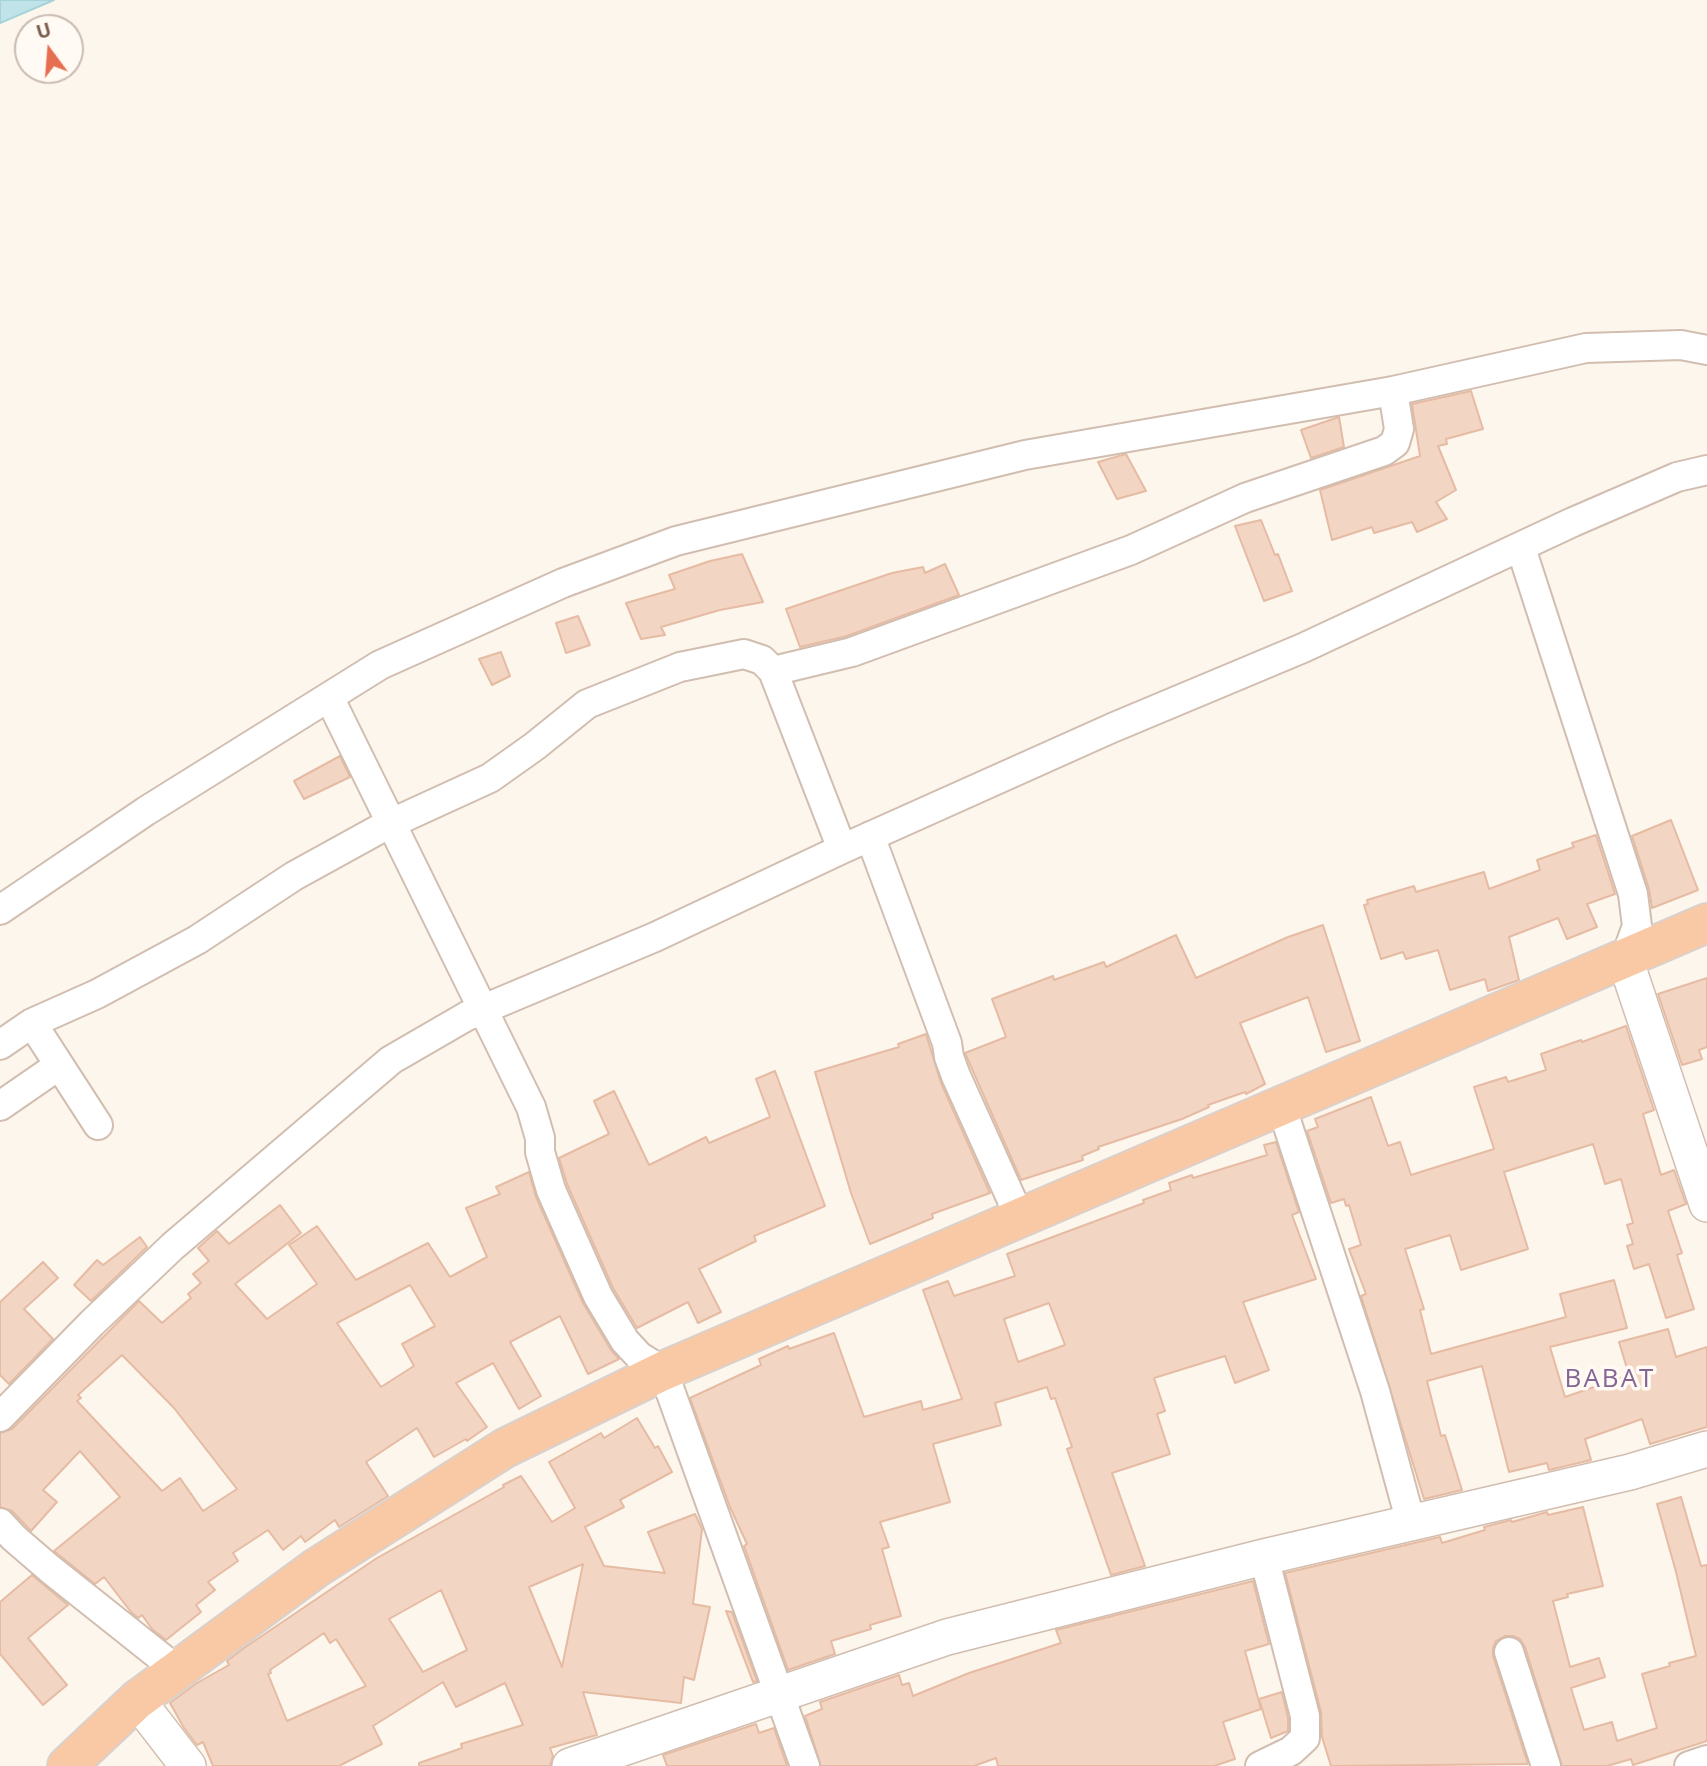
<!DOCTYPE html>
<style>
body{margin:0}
#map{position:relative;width:1707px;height:1766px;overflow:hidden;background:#fdf6ec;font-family:"Open Sans",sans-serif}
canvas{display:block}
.north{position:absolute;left:14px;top:14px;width:70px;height:70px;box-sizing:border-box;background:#fffaf3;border:2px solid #cabbb1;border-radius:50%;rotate:344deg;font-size:19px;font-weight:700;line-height:28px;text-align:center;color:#7a5c4d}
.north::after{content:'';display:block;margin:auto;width:24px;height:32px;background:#e76f51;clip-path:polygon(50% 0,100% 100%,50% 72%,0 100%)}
</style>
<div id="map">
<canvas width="1707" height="1766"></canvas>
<div class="north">U</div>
</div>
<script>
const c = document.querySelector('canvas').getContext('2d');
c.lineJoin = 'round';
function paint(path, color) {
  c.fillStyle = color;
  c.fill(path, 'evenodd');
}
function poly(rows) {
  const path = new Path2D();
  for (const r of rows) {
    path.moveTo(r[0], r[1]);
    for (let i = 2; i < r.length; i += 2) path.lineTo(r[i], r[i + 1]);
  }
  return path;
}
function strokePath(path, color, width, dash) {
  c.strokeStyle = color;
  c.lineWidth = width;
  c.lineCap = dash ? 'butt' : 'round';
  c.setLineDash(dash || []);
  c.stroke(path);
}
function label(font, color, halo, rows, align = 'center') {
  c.font = font + ' "Open Sans",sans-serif';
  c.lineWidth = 7;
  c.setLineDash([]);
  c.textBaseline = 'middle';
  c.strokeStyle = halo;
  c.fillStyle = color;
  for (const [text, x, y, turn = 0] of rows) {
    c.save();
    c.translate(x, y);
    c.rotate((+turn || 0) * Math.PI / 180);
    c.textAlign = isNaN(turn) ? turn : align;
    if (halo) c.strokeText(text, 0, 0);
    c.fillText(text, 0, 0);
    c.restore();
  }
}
const water = poly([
 [0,0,54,0,0,23,0,0]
]);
paint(water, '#bfe3e8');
strokePath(water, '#a5d3da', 2);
const building = poly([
 [1471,391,1483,429,1446,439,1447,444,1438,446,1456,490,1436,502,1447,519,1417,532,1412,522,1374,533,1372,527,1332,540,1320,490,1420,456,1412,404,1471,391],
 [1339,417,1344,447,1311,458,1301,430,1339,417],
 [1126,454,1146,491,1117,499,1098,462,1126,454],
 [1261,520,1275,555,1278,554,1292,591,1264,601,1235,526,1261,520],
 [742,554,763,602,720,610,661,627,665,635,641,639,626,603,675,589,669,575,710,561,742,554],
 [945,564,959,595,847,636,800,647,786,609,892,573,923,567,925,573,945,564],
 [578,616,590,645,566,653,556,623,578,616],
 [501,652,510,676,492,685,479,659,501,652],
 [340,756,350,777,304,799,294,781,340,756],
 [1671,820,1698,890,1652,908,1649,889,1632,836,1671,820],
 [1596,835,1615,894,1587,904,1597,927,1567,939,1558,918,1509,937,1519,980,1488,991,1485,979,1450,990,1438,950,1406,959,1403,952,1381,959,1364,905,1368,904,1367,900,1414,886,1416,892,1484,872,1489,889,1540,870,1537,860,1574,847,1572,843,1596,835],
 [1323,925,1360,1041,1326,1052,1308,997,1240,1023,1265,1084,1246,1094,1245,1092,1208,1105,1209,1107,1182,1119,1098,1147,1099,1149,1082,1156,1083,1160,1021,1180,965,1053,1006,1037,992,999,1053,976,1054,980,1104,962,1106,967,1176,935,1196,978,1288,937,1323,925],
 [1707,978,1707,1047,1699,1050,1702,1059,1682,1065,1658,994,1707,978],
 [1626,1026,1654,1110,1643,1114,1661,1175,1674,1170,1686,1204,1668,1211,1682,1253,1677,1255,1694,1309,1666,1318,1649,1264,1634,1269,1627,1246,1633,1244,1627,1225,1633,1223,1621,1179,1605,1184,1593,1144,1504,1172,1528,1249,1461,1270,1450,1235,1405,1249,1424,1309,1420,1310,1431,1354,1566,1317,1560,1294,1614,1280,1627,1328,1550,1347,1565,1397,1629,1375,1619,1342,1668,1329,1676,1357,1707,1347,1707,1427,1650,1444,1642,1419,1585,1439,1591,1460,1549,1470,1547,1463,1509,1472,1482,1366,1427,1381,1441,1436,1445,1435,1462,1490,1424,1499,1361,1296,1366,1294,1349,1249,1361,1245,1349,1205,1346,1206,1344,1199,1331,1203,1307,1131,1318,1127,1315,1119,1371,1097,1388,1146,1400,1142,1411,1175,1494,1149,1474,1087,1506,1077,1508,1082,1546,1070,1541,1054,1581,1040,1582,1042,1626,1026],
 [926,1034,941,1083,990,1193,932,1214,933,1218,870,1244,851,1193,815,1072,899,1047,898,1044,926,1034],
 [775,1071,825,1206,754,1236,756,1241,699,1269,721,1312,698,1323,688,1302,637,1328,613,1288,567,1184,559,1158,609,1134,594,1101,614,1091,649,1165,706,1137,709,1143,770,1117,756,1079,775,1071],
 [1276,1142,1299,1212,1292,1215,1316,1279,1243,1302,1269,1370,1235,1383,1225,1356,1154,1378,1165,1411,1157,1414,1170,1454,1112,1473,1145,1566,1111,1575,1067,1449,1072,1447,1055,1398,1051,1399,1047,1387,995,1403,1001,1425,933,1444,950,1502,880,1522,889,1547,882,1549,901,1616,870,1625,871,1629,831,1641,835,1654,788,1670,744,1546,747,1544,730,1507,690,1398,761,1365,759,1359,788,1346,789,1349,834,1333,864,1417,921,1401,923,1410,962,1399,923,1290,948,1281,954,1296,1015,1276,1007,1254,1144,1203,1143,1200,1171,1190,1169,1183,1192,1175,1193,1178,1267,1155,1264,1145,1276,1142],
 [1049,1303,1065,1345,1018,1362,1004,1319,1049,1303],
 [529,1172,536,1197,583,1303,611,1350,619,1359,588,1374,560,1316,510,1342,541,1396,519,1409,493,1363,456,1383,487,1427,467,1441,466,1439,434,1457,417,1428,366,1462,388,1496,339,1527,335,1520,305,1542,301,1536,283,1550,268,1530,233,1553,238,1561,208,1582,215,1590,196,1605,201,1612,166,1640,152,1629,142,1615,138,1618,131,1612,104,1577,95,1584,54,1551,120,1497,80,1451,43,1490,57,1502,31,1531,12,1511,0,1507,0,1433,12,1429,139,1301,162,1323,191,1298,188,1294,201,1283,193,1274,209,1261,198,1248,217,1231,229,1244,280,1205,301,1233,235,1284,267,1319,317,1284,289,1245,317,1226,356,1280,428,1243,450,1277,487,1257,466,1208,500,1194,496,1187,529,1172],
 [410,1285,435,1326,402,1344,414,1366,381,1387,337,1323,410,1285],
 [122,1355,174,1408,237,1489,203,1511,180,1478,162,1491,77,1401,81,1398,78,1395,122,1355],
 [140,1237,147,1247,91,1301,74,1285,97,1260,103,1265,140,1237],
 [43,1262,58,1278,24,1309,53,1339,9,1384,0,1375,0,1302,43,1262],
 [637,1418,655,1448,658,1446,672,1472,620,1500,624,1507,585,1527,604,1566,665,1573,648,1532,695,1514,702,1529,693,1604,710,1607,694,1680,684,1677,681,1703,583,1692,597,1735,550,1748,553,1756,550,1766,419,1766,419,1763,462,1748,461,1744,523,1725,505,1683,456,1707,443,1682,373,1726,382,1744,339,1766,213,1766,203,1742,197,1745,184,1728,170,1703,197,1683,229,1665,227,1661,244,1648,377,1558,504,1487,503,1485,521,1476,552,1522,575,1508,549,1462,601,1433,604,1438,637,1418],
 [583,1564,562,1667,529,1587,583,1564],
 [441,1590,467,1650,423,1672,389,1619,441,1590],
 [324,1633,330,1643,336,1639,366,1686,287,1721,268,1674,271,1673,270,1670,324,1633],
 [1681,1497,1701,1566,1707,1565,1707,1741,1633,1765,1631,1759,1607,1766,1562,1766,1525,1647,1520,1639,1513,1636,1505,1636,1496,1641,1493,1648,1493,1656,1528,1764,1331,1766,1322,1737,1321,1712,1285,1573,1440,1537,1442,1543,1485,1530,1484,1527,1511,1520,1512,1522,1547,1512,1548,1515,1583,1507,1603,1586,1567,1594,1568,1597,1553,1601,1570,1667,1599,1658,1605,1677,1571,1688,1584,1730,1612,1722,1617,1741,1657,1728,1642,1674,1670,1666,1669,1663,1696,1656,1676,1572,1657,1504,1681,1497],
 [32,1575,68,1605,28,1638,67,1685,43,1705,0,1654,0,1602,32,1575],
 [1253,1581,1269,1644,1245,1651,1261,1709,1223,1722,1235,1759,1214,1766,998,1766,996,1758,974,1766,821,1766,805,1716,822,1709,820,1702,899,1675,902,1685,909,1683,913,1696,969,1673,1061,1643,1056,1630,1253,1581],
 [726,1611,732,1612,757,1681,753,1682,726,1611],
 [1282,1692,1288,1718,1288,1731,1271,1738,1259,1699,1282,1692],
 [756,1724,759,1733,774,1728,787,1766,667,1766,663,1755,756,1724]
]);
paint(building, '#f3d5c3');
strokePath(building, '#e6bba3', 2);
const minor = poly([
 [1521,548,1633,894,1637,926,1625,959],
 [773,671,842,849],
 [329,697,531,1107,540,1138,540,1152,551,1190,598,1296,625,1341,639,1356,663,1371,805,1766],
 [870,836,947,1043,949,1057,956,1076,1020,1218],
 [0,910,146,811,380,665,563,583,676,541,1025,455,1393,391,1586,348,1681,345,1707,350],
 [32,1023,98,1125],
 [0,1045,32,1023,97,994,197,940,294,876,383,827,490,778,535,746,587,704,680,667,744,654,762,660,773,671,852,652,1131,550,1245,498,1384,451,1395,443,1399,429,1393,391],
 [1281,1105,1375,1391,1411,1523],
 [0,1106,58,1066],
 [0,1417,92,1323,173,1246,391,1060,467,1016,655,937,842,849,1112,728,1303,648,1573,522,1677,477,1707,470],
 [0,1523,14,1538,50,1569,177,1670],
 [1509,1652,1546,1766],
 [1260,1766,1291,1751,1305,1738,1305,1716,1264,1557],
 [1689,1766,1707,1760]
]);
const tertiary = poly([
 [1625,959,1707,1204],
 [137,1700,188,1766],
 [570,1766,947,1637,1264,1557,1630,1472,1707,1449]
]);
const trunk = poly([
 [67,1766,137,1700,316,1568,505,1448,663,1371,1707,923]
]);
strokePath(minor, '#d1beb0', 32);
strokePath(tertiary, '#d1beb0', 38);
strokePath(trunk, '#dad1cd', 42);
strokePath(minor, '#fff', 28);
strokePath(tertiary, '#fff', 35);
strokePath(trunk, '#f9c8a4', 38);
c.letterSpacing = '2px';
label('26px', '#846695', '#fffaf3', [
 ["BABAT",1610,1380]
]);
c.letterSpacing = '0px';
</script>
